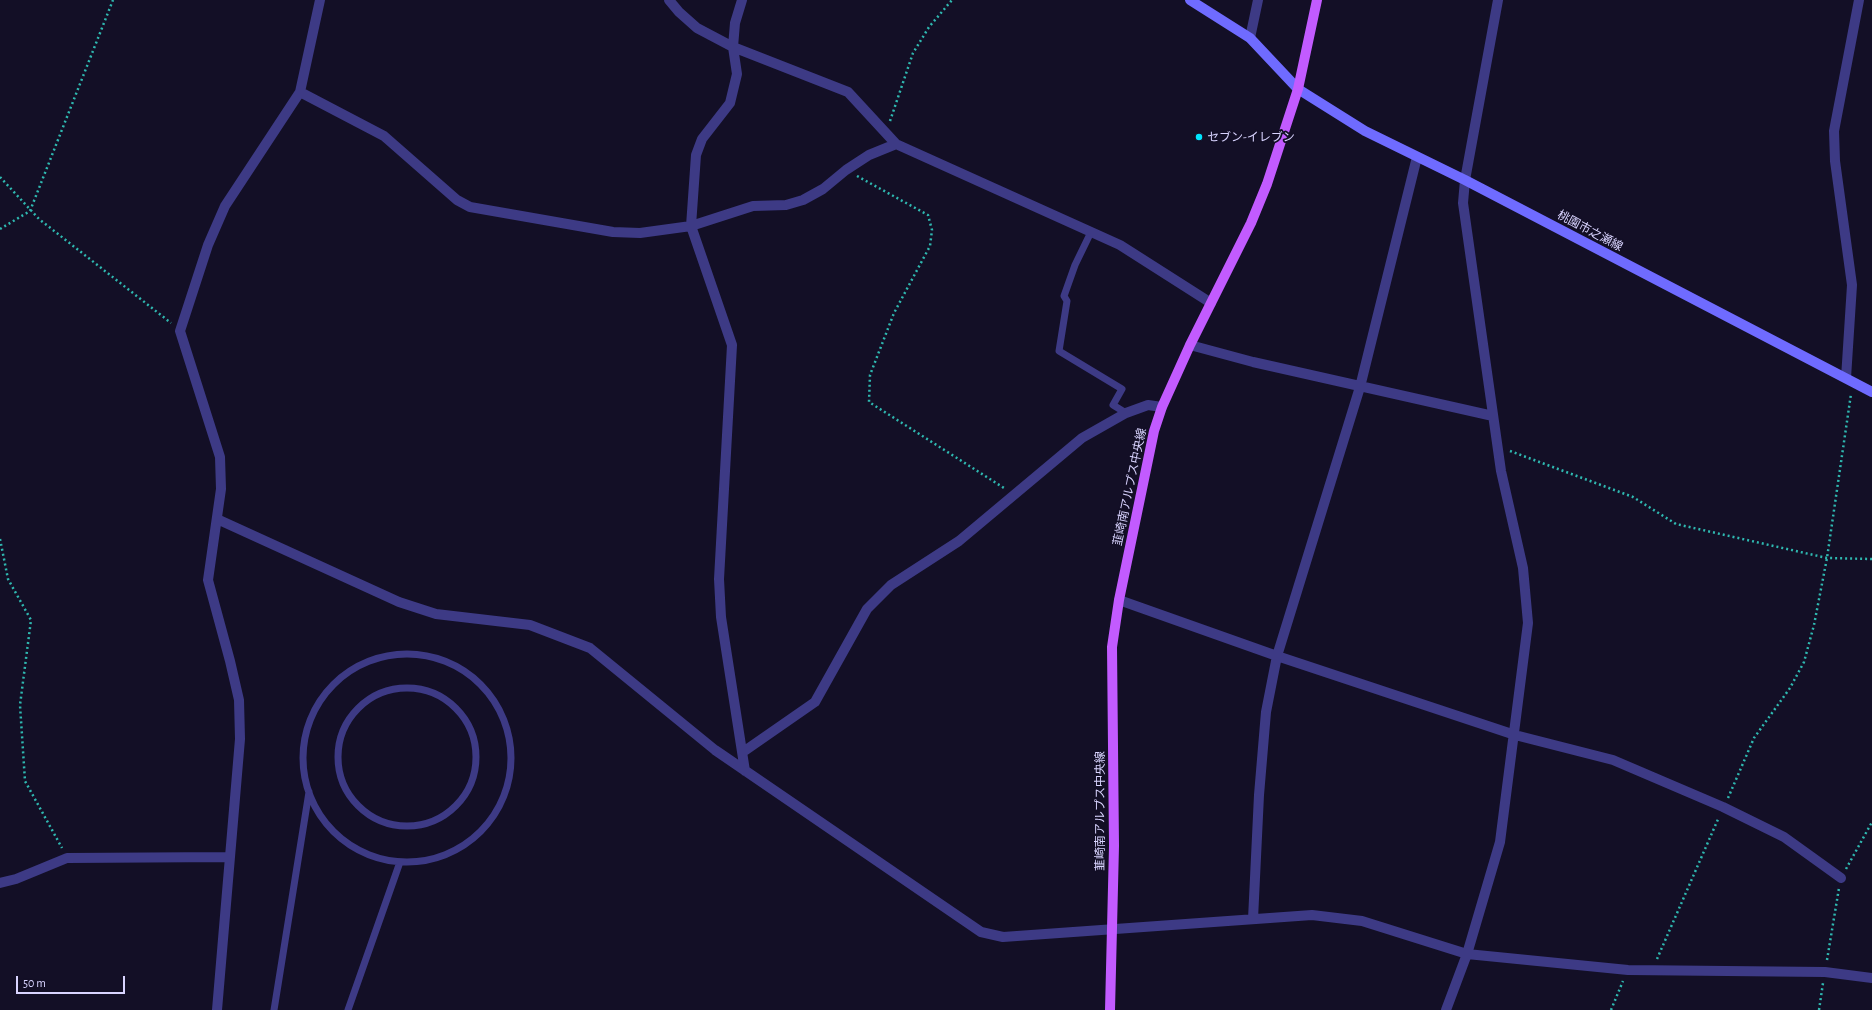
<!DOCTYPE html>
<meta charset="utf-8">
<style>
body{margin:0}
#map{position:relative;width:1872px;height:1010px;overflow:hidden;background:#130f26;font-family:"Alegreya Sans",sans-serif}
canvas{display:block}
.scale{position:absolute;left:16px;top:976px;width:109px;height:18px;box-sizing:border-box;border:2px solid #d9d4ff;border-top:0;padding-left:5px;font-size:12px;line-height:14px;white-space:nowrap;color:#d9d4ff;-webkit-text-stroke:3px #130f26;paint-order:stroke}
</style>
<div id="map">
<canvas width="1872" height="1010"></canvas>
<div class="scale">50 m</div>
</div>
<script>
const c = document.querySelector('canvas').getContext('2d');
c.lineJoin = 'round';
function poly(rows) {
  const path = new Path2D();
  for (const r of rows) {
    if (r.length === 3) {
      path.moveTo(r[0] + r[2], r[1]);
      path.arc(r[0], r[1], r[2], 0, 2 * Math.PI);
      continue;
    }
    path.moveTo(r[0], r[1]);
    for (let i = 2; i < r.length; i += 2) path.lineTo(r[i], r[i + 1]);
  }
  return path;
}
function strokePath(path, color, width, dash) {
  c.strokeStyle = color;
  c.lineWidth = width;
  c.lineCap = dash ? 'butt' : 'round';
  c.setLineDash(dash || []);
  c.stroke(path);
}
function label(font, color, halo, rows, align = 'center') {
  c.font = font + ' "Alegreya Sans","Noto Sans JP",sans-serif';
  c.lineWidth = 3.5;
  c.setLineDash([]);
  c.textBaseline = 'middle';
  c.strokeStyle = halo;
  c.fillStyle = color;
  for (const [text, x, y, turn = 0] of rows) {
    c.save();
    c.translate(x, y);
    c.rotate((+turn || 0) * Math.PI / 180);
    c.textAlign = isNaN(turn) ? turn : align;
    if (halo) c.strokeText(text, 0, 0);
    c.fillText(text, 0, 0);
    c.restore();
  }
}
strokePath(poly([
 [890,121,913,53,929,27,952,0],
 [857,176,928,215,932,230,930,246,894,313,870,375,869,402,1004,488],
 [0,177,39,219,171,323],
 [0,229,30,211,113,0],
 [1510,451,1633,497,1676,524,1827,558,1872,559],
 [0,539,8,579,31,620,20,705,25,781,62,848],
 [1728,798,1754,738,1790,688,1804,662,1814,625,1827,558,1851,394],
 [1846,869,1872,822],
 [1657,959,1719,817],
 [1827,960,1839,888],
 [1611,1010,1623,981],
 [1819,1010,1823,983]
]), '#2fb8b0', 2.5, [2, 3]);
strokePath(poly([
 [1091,232,1075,265,1064,296,1067,301,1059,351,1122,389,1113,405,1126,413],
 [407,758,104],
 [407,757,69],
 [274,1010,309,792],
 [348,1010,400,862]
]), '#3d3a85', 7);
strokePath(poly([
 [669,0,679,12,697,28,733,47,848,92,896,144,1120,245,1211,303],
 [742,0,735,23,733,47,737,74,730,103,702,139,696,155,691,226,732,345,719,579,721,617,745,771],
 [1250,38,1258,0],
 [300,92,384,136,457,200,470,207,613,232,640,233,691,226,753,206,786,205,803,200,823,189,846,170,869,155,896,144],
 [1190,345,1253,362,1493,416],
 [1846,378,1852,285,1835,161,1834,131,1859,0],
 [217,519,399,602,436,614,530,625,590,648,715,750,981,932,1003,937,1312,915,1362,921,1467,954,1628,970,1825,972,1872,978],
 [1119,600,1277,656,1515,735,1613,760,1723,807,1784,837,1841,878],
 [743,752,815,702,867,609,891,585,959,541,1082,438,1126,413,1148,405,1162,407],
 [0,883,16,879,67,858,229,857],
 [1253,919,1259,795,1266,712,1277,656,1360,387,1417,157],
 [217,1010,240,739,239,700,230,661,208,580,221,489,220,457,180,331,208,245,225,206,300,92,320,0],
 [1446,1010,1467,954,1500,842,1528,623,1523,568,1501,471,1463,203,1465,180,1498,0]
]), '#3d3a85', 10);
strokePath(poly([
 [1190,0,1250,38,1298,89,1365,131,1465,180,1872,392]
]), '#6f6bff', 10);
strokePath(poly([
 [1110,1010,1114,846,1112,647,1119,600,1154,431,1162,407,1190,345,1251,223,1267,184,1298,89,1317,0]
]), '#c25bff', 10);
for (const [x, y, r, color] of [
 [1199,137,4,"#00e5ff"]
]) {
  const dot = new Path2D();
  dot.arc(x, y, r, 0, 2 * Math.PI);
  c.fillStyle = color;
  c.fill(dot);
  strokePath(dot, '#130f26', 1.5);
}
label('12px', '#d9d4ff', '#130f26', [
 ["セブン-イレブン",1207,137]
], 'left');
label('12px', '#d9d4ff', '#130f26', [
 ["桃園市之瀬線",1590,231,28],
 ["韮崎南アルプス中央線",1130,487,-78],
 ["韮崎南アルプス中央線",1100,811,-90]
]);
</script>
